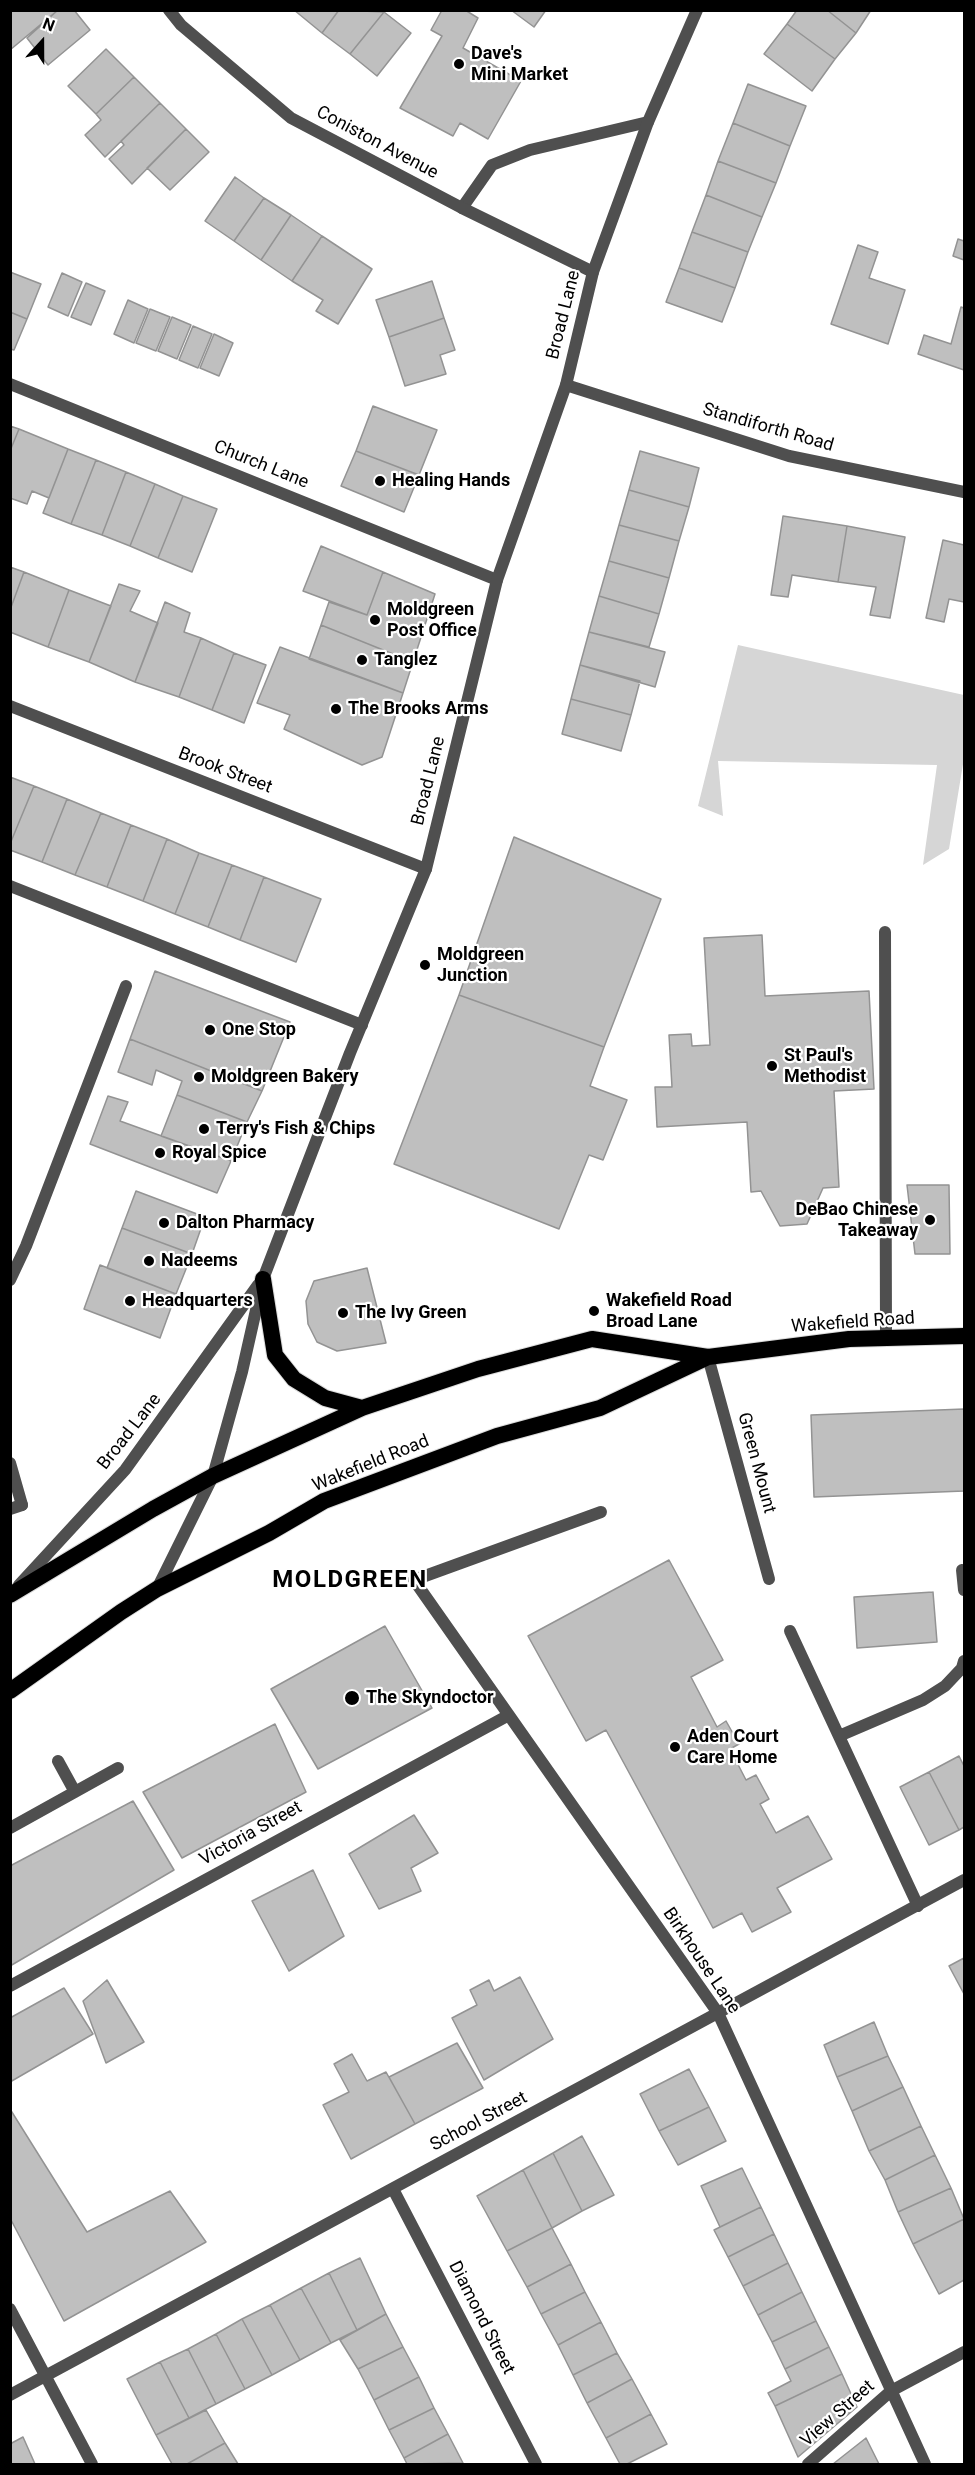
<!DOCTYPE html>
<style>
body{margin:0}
#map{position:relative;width:975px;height:2475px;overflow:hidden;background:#fff;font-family:Roboto,sans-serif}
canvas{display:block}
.frame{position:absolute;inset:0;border:12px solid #000;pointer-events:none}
.north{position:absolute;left:12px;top:12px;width:60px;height:60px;-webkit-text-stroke:4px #fff;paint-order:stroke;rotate:21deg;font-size:16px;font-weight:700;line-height:24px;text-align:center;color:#000}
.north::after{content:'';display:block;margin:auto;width:21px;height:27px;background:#000;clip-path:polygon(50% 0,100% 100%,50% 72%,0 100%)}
</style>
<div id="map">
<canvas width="975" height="2475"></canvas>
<div class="frame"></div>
<div class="north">N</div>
</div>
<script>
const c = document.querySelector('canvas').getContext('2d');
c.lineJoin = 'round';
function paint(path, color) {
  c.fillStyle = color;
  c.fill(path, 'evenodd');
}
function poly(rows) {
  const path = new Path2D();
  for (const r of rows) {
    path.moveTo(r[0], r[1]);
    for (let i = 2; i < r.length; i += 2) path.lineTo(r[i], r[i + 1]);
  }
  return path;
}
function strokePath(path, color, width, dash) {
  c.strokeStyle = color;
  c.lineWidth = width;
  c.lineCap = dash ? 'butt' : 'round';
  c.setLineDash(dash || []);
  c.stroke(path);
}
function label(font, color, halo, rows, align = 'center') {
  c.font = font + ' Roboto,sans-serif';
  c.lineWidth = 4.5;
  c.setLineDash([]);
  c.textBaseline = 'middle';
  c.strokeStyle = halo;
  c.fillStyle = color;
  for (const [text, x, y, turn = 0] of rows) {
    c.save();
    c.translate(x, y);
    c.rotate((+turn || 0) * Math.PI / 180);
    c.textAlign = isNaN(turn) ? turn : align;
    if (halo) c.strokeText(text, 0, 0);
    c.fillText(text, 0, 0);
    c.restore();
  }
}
paint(poly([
 [738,645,964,695,964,758,949,849,923,865,937,765,718,761,723,816,698,806]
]), '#d6d6d6');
const building = poly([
 [10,10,58,10,10,50,10,10],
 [58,10,74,10,90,30,48,65,27,38,58,10],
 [294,10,339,10,322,33,294,10],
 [339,10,384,12,350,54,322,33,339,10],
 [442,10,465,10,478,18,463,48,521,81,488,139,460,123,453,136,400,108,442,36,431,30,442,10],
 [511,10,546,10,534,27,511,10],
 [797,10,827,10,856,33,835,59,787,24,797,10],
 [827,10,871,10,856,33,827,10],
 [384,12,411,33,377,76,350,54,384,12],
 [787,24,835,59,812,91,764,54,787,24],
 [106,49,134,77,96,114,68,86,106,49],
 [134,77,160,103,105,157,85,135,101,120,96,114,134,77],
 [748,84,806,106,790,146,733,123,748,84],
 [160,103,186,129,132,184,109,159,124,145,121,141,160,103],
 [733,123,790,146,776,183,718,161,733,123],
 [186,129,209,152,170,190,147,168,186,129],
 [718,161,776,183,762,217,706,195,718,161],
 [235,177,264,198,234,241,205,221,235,177],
 [706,195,762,217,748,252,692,232,706,195],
 [264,198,291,215,261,260,234,241,264,198],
 [291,215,322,236,292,281,261,260,291,215],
 [692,232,748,252,735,288,679,268,692,232],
 [322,236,372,269,338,324,316,311,323,300,292,281,322,236],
 [958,239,964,241,964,260,953,256,958,239],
 [858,245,878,252,869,278,905,290,888,344,831,324,858,245],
 [679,268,735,288,722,322,666,302,679,268],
 [10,272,41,284,27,319,10,312,10,272],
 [62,273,82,282,68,316,48,307,62,273],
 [432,281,444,318,389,337,376,300,432,281],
 [86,283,105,291,91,325,71,317,86,283],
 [128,300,148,309,134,343,114,334,128,300],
 [961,307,964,308,964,370,918,354,924,335,951,344,961,307],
 [150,309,170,317,156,351,136,343,150,309],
 [10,312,27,319,14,350,10,349,10,312],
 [172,317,191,325,177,359,158,351,172,317],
 [444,318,455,350,440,355,446,374,405,386,389,337,444,318],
 [193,326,212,334,198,368,179,360,193,326],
 [214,334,233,343,219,376,200,368,214,334],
 [373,406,437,430,419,475,356,451,373,406],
 [10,426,19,429,10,451,10,426],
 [19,429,68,449,49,498,32,491,27,504,10,498,10,451,19,429],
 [68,449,96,460,71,524,43,513,68,449],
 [356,451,419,475,404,512,341,486,356,451],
 [640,451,699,468,689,507,629,490,640,451],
 [96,460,126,472,102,535,71,524,96,460],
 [126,472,155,484,130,546,102,535,126,472],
 [155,484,183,496,158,558,130,546,155,484],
 [629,490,689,507,679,541,619,525,629,490],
 [183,496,217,509,192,572,158,558,183,496],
 [783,516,847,526,838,582,792,575,788,597,771,595,783,516],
 [619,525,679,541,669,578,609,561,619,525],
 [847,526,905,537,890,618,870,615,876,587,838,582,847,526],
 [943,540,964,545,964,602,949,599,944,622,926,618,943,540],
 [321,546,383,572,367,615,303,591,321,546],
 [609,561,669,578,659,614,599,596,609,561],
 [10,567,24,572,10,610,10,567],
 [24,572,69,590,48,647,10,632,10,610,24,572],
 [383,572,435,594,413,662,321,625,329,602,367,615,383,572],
 [119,584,140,591,130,611,158,623,135,682,89,662,119,584],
 [69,590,111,606,89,662,48,647,69,590],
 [599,596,659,614,649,647,589,632,599,596],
 [165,602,190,613,184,632,201,638,179,697,135,682,165,602],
 [321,625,413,662,403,693,309,659,321,625],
 [589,632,665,652,655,687,580,665,589,632],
 [201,638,234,653,212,710,179,697,201,638],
 [280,647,403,693,382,757,362,765,284,729,290,715,257,703,280,647],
 [234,653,266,665,244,723,212,710,234,653],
 [580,665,640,681,631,715,571,699,580,665],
 [571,699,631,715,621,751,562,734,571,699],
 [10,777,34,786,10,844,10,777],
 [34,786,67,799,42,862,10,850,10,844,34,786],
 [67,799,101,813,75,875,42,862,67,799],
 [101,813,131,825,107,887,75,875,101,813],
 [131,825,167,839,143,901,107,887,131,825],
 [514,837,661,899,604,1047,459,995,514,837],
 [167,839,199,853,175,914,143,901,167,839],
 [199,853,232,865,208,927,175,914,199,853],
 [232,865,264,877,240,940,208,927,232,865],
 [264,877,321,899,296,962,240,940,264,877],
 [762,935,765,996,869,991,874,1089,834,1091,839,1187,823,1188,807,1224,780,1226,761,1191,751,1192,747,1122,657,1127,655,1087,672,1087,669,1035,691,1034,692,1046,710,1045,704,938,762,935],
 [155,971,290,1022,262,1091,130,1039,155,971],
 [459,995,604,1047,590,1086,627,1100,603,1160,589,1155,559,1229,394,1164,459,995],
 [130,1039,262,1091,247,1122,177,1095,182,1081,156,1070,152,1085,118,1072,130,1039],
 [177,1095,247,1122,231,1161,161,1136,177,1095],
 [108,1096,128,1102,120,1121,231,1161,217,1193,90,1144,108,1096],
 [907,1185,949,1185,950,1254,915,1254,907,1185],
 [136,1191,205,1217,192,1254,122,1228,136,1191],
 [122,1228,192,1254,176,1294,107,1268,122,1228],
 [100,1265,176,1294,160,1338,84,1309,100,1265],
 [367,1268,386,1343,337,1351,317,1342,308,1324,306,1301,314,1281,367,1268],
 [964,1409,964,1491,814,1497,811,1415,964,1409],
 [669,1560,723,1660,691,1677,717,1727,726,1721,739,1744,730,1749,746,1780,756,1775,769,1799,760,1804,776,1833,808,1816,832,1859,777,1888,791,1912,752,1932,742,1913,713,1928,606,1730,586,1741,528,1636,669,1560],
 [933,1592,937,1642,857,1648,854,1597,933,1592],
 [385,1626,432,1708,318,1769,271,1689,385,1626],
 [275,1724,306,1792,182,1858,143,1792,275,1724],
 [959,1756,964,1766,964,1827,959,1830,929,1772,959,1756],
 [929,1772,959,1830,929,1845,900,1787,929,1772],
 [133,1801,174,1870,10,1966,10,1866,133,1801],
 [414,1815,438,1853,411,1868,421,1891,379,1909,349,1854,414,1815],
 [313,1870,344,1936,289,1971,252,1901,313,1870],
 [964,1958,964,1994,949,1966,964,1958],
 [520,1977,553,2039,484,2080,452,2018,477,2005,470,1990,489,1980,494,1991,520,1977],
 [107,1980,144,2042,106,2063,83,2001,107,1980],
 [64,1988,93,2034,10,2082,10,2018,64,1988],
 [874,2022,888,2056,837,2077,824,2045,874,2022],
 [457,2043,483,2088,415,2124,389,2077,457,2043],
 [352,2054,367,2081,386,2072,415,2124,351,2159,323,2105,349,2092,334,2064,352,2054],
 [888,2056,903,2087,852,2111,837,2077,888,2056],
 [689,2069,709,2107,659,2131,640,2094,689,2069],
 [903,2087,921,2126,869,2151,852,2111,903,2087],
 [709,2107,726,2141,678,2165,659,2131,709,2107],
 [10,2109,87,2232,170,2191,206,2242,64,2321,10,2218,10,2109],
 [921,2126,935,2155,885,2180,869,2151,921,2126],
 [582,2136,614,2195,582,2211,553,2153,582,2136],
 [553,2153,582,2211,552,2228,523,2170,553,2153],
 [935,2155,951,2188,898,2212,885,2180,935,2155],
 [742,2168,761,2207,720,2227,701,2186,742,2168],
 [523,2170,552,2228,507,2251,477,2196,523,2170],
 [951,2188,964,2219,913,2244,898,2212,951,2188],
 [761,2207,774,2234,728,2257,714,2230,761,2207],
 [964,2219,964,2280,939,2294,913,2244,964,2219],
 [552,2228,571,2264,527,2287,507,2251,552,2228],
 [774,2234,788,2263,743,2286,728,2257,774,2234],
 [360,2258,386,2314,357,2330,329,2273,360,2258],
 [788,2263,802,2292,758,2315,743,2286,788,2263],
 [571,2264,585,2292,541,2314,527,2287,571,2264],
 [329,2273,357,2330,331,2343,301,2288,329,2273],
 [301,2288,331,2343,300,2360,270,2305,301,2288],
 [585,2292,601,2322,558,2345,541,2314,585,2292],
 [802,2292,816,2321,772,2342,758,2315,802,2292],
 [270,2305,300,2360,272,2375,242,2319,270,2305],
 [386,2314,403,2347,358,2369,340,2340,386,2314],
 [242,2319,272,2375,245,2389,216,2334,242,2319],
 [816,2321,829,2347,785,2369,772,2342,816,2321],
 [601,2322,617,2353,573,2375,558,2345,601,2322],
 [216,2334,245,2389,216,2404,188,2349,216,2334],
 [403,2347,419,2377,374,2400,358,2369,403,2347],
 [829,2347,842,2374,775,2406,768,2393,791,2381,785,2369,829,2347],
 [188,2349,216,2404,189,2418,160,2362,188,2349],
 [617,2353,632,2379,587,2403,573,2375,617,2353],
 [160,2362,189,2418,156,2435,127,2379,160,2362],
 [842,2374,857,2407,798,2457,775,2406,842,2374],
 [419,2377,434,2408,389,2430,374,2400,419,2377],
 [632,2379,651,2414,606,2438,587,2403,632,2379],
 [434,2408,448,2434,404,2458,389,2430,434,2408],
 [206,2410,225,2443,187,2464,172,2464,156,2435,206,2410],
 [651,2414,667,2444,627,2464,620,2464,606,2438,651,2414],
 [448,2434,463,2463,407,2464,404,2458,448,2434],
 [23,2437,35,2464,10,2464,10,2444,23,2437],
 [866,2438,879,2464,833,2464,866,2438],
 [225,2443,238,2464,187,2464,225,2443]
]);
paint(building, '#bfbfbf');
strokePath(building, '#939393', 1.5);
const trunk = poly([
 [263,1279,275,1355,294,1379,325,1398,362,1408],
 [10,1595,153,1509,213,1476,362,1408,478,1369,592,1339,708,1357,849,1339,964,1336],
 [10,1691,121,1612,157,1589,269,1533,324,1501,497,1436,600,1408,708,1357]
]);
strokePath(trunk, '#dbdbdb', 18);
strokePath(poly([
 [462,208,492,165,530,150,648,122],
 [10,886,362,1025],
 [885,932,886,1338],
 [10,1280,26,1246,126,986],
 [10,1463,22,1505],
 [962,1570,964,1590],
 [414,1580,601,1512],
 [790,1631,918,1906],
 [839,1736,923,1700,945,1686,962,1668,964,1661]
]), '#4f4f4f', 12);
strokePath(poly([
 [169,10,181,25,291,118,462,208,593,272],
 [10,384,497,580],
 [566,385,789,456,964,492],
 [10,706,426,869],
 [708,1357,769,1579],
 [10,1509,22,1505],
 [414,1580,718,2013,925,2464],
 [58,1761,75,1792],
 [10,1828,118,1768],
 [10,1986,509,1715],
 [393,2189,536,2464],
 [10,2309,92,2464],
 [10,2395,964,1880],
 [808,2464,891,2391,964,2352]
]), '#4f4f4f', 12);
strokePath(poly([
 [19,1585,125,1470,258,1285],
 [157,1589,213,1476,242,1372,263,1279,350,1053,426,869,497,580,566,385,593,272,648,122,697,10]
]), '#4f4f4f', 12);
strokePath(trunk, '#000', 16);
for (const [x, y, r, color] of [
 [459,64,6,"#000"],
 [380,481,6,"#000"],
 [375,620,6,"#000"],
 [362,660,6,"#000"],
 [336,709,6,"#000"],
 [425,965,6,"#000"],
 [210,1030,6,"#000"],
 [772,1066,6,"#000"],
 [199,1077,6,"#000"],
 [204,1129,6,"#000"],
 [160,1153,6,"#000"],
 [930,1220,6,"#000"],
 [164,1223,6,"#000"],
 [149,1261,6,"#000"],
 [130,1301,6,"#000"],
 [594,1311,6,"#000"],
 [343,1313,6,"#000"],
 [352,1698,8,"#000"],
 [675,1747,6,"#000"]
]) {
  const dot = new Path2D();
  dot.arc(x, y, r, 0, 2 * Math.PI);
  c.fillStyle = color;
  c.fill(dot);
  strokePath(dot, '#fff', 2);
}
label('bold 18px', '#000', '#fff', [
 ["Dave's",471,54],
 ["Mini Market",471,75],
 ["Healing Hands",392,481],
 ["Moldgreen",387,610],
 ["Post Office",387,631],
 ["Tanglez",374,660],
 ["The Brooks Arms",348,709],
 ["Moldgreen",437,955],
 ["Junction",437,976],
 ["One Stop",222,1030],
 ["St Paul's",784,1056],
 ["Methodist",784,1077],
 ["Moldgreen Bakery",211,1077],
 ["Terry's Fish & Chips",216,1129],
 ["Royal Spice",172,1153],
 ["DeBao Chinese",918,1210,"right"],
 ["Takeaway",918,1231,"right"],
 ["Dalton Pharmacy",176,1223],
 ["Nadeems",161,1261],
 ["Headquarters",142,1301],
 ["Wakefield Road",606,1301],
 ["Broad Lane",606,1322],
 ["The Ivy Green",355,1313],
 ["The Skyndoctor",366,1698],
 ["Aden Court",687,1737],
 ["Care Home",687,1758]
], 'left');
label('18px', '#000', '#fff', [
 ["Coniston Avenue",377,143,28],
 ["Broad Lane",564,315,-76],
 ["Standiforth Road",768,428,16],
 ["Church Lane",261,465,22],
 ["Brook Street",225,771,21],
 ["Broad Lane",429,781,-76],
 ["Wakefield Road",853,1323,-4],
 ["Broad Lane",130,1432,-52],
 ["Green Mount",756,1463,75],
 ["Wakefield Road",371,1464,-22],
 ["Victoria Street",251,1834,-29],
 ["Birkhouse Lane",701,1961,56],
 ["School Street",479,2122,-28],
 ["Diamond Street",481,2318,63],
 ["View Street",838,2414,-41]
]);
c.letterSpacing = '1.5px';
label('bold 24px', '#000', '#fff', [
 ["MOLDGREEN",350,1581]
]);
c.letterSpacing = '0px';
</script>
